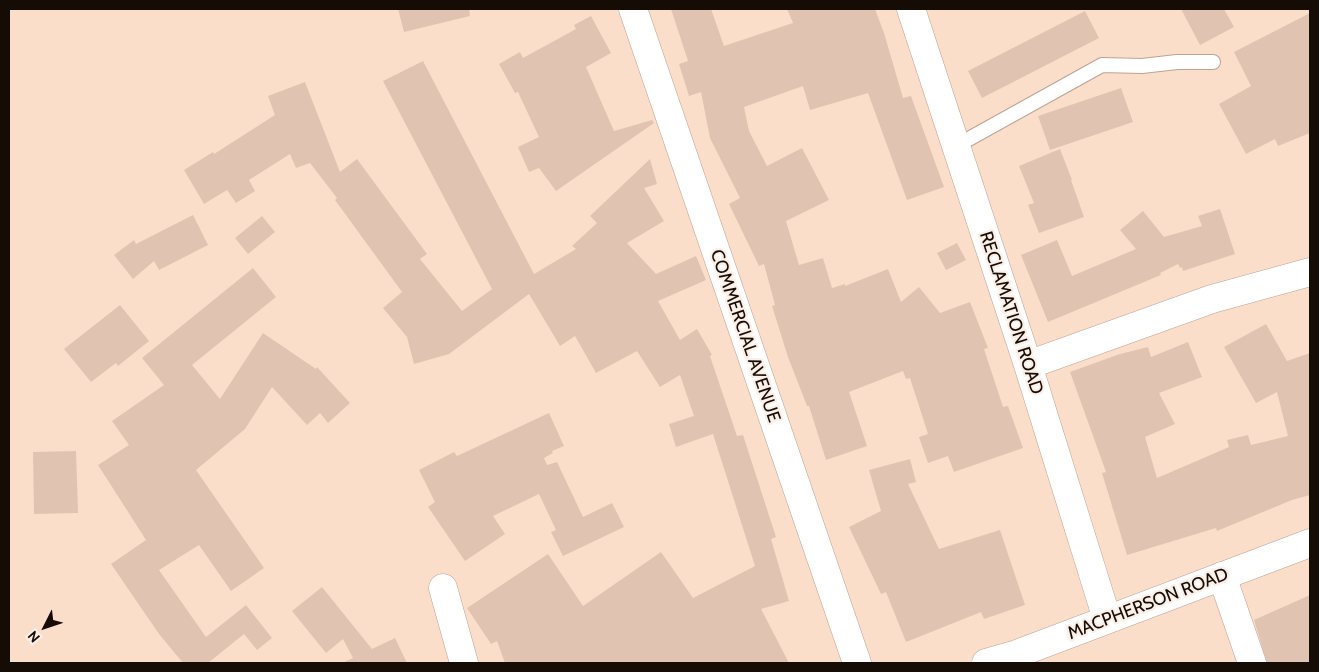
<!DOCTYPE html>
<style>
body{margin:0}
#map{position:relative;width:1319px;height:672px;overflow:hidden;background:#fbdeca;font-family:Cabin,sans-serif}
canvas{display:block}
.frame{position:absolute;inset:0;border:10px solid #160c06;pointer-events:none}
.north{position:absolute;left:20px;top:602px;width:50px;height:50px;-webkit-text-stroke:4px #fbefe7;paint-order:stroke;rotate:229deg;font-size:14px;font-weight:700;line-height:20px;text-align:center;color:#160c06}
.north::after{content:'';display:block;margin:auto;width:18px;height:22px;background:#160c06;clip-path:polygon(50% 0,100% 100%,50% 72%,0 100%)}
</style>
<div id="map">
<canvas width="1319" height="672"></canvas>
<div class="frame"></div>
<div class="north">N</div>
</div>
<script>
const c = document.querySelector('canvas').getContext('2d');
c.lineJoin = 'round';
function paint(path, color) {
  c.fillStyle = color;
  c.fill(path, 'evenodd');
}
function poly(rows) {
  const path = new Path2D();
  for (const r of rows) {
    path.moveTo(r[0], r[1]);
    for (let i = 2; i < r.length; i += 2) path.lineTo(r[i], r[i + 1]);
  }
  return path;
}
function strokePath(path, color, width, dash) {
  c.strokeStyle = color;
  c.lineWidth = width;
  c.lineCap = dash ? 'butt' : 'round';
  c.setLineDash(dash || []);
  c.stroke(path);
}
function label(font, color, halo, rows, align = 'center') {
  c.font = font + ' Cabin,sans-serif';
  c.lineWidth = 4.5;
  c.setLineDash([]);
  c.textBaseline = 'middle';
  c.strokeStyle = halo;
  c.fillStyle = color;
  for (const [text, x, y, turn = 0] of rows) {
    c.save();
    c.translate(x, y);
    c.rotate((+turn || 0) * Math.PI / 180);
    c.textAlign = isNaN(turn) ? turn : align;
    if (halo) c.strokeText(text, 0, 0);
    c.fillText(text, 0, 0);
    c.restore();
  }
}
paint(poly([
 [398,9,469,9,470,16,404,32],
 [671,9,711,9,724,46,793,23,787,9,875,9,884,33,903,98,911,96,944,187,907,200,868,93,810,110,803,86,744,107,749,131,767,166,802,148,829,200,786,221,799,265,823,258,832,288,845,284,845,286,888,269,901,302,919,287,940,313,970,302,988,348,984,349,1003,407,1008,406,1023,448,954,472,948,456,928,463,919,437,928,434,910,378,906,379,903,371,849,392,867,446,826,460,809,406,807,406,788,357,772,306,775,305,764,264,759,266,729,204,740,198,710,138,701,92,689,96,679,64,688,61],
 [1181,9,1224,9,1234,27,1200,45],
 [1085,11,1099,38,982,98,968,71],
 [1310,13,1310,133,1278,146,1275,139,1246,154,1219,104,1251,86,1234,52],
 [591,16,611,53,586,67,614,131,652,120,654,123,556,191,539,168,529,172,518,147,539,137,518,92,515,93,499,64,520,52,523,58,576,29,574,25],
 [423,61,534,274,576,249,572,246,597,223,590,216,650,159,657,184,644,188,664,221,627,243,656,274,696,256,706,280,658,301,680,340,697,329,712,355,710,356,737,436,743,435,776,537,771,539,789,601,761,609,789,663,505,663,497,641,491,644,467,608,548,554,583,606,661,552,693,598,755,566,713,434,676,447,669,424,694,416,680,375,660,387,637,351,596,373,575,336,560,346,529,294,449,354,414,364,407,337,383,308,402,292,335,200,337,198,310,163,296,168,290,154,249,180,255,191,236,203,227,190,204,204,184,170,213,152,214,154,275,115,268,96,305,82,340,172,357,159,427,254,420,259,462,311,492,289,383,81],
 [1121,88,1133,122,1050,150,1038,116],
 [1060,149,1072,180,1071,180,1084,217,1039,233,1028,205,1034,203,1019,166],
 [1220,209,1235,254,1183,271,1182,267,1180,268,1178,264,1160,273,1161,275,1048,322,1021,255,1057,240,1072,276,1136,249,1120,230,1143,211,1164,237,1202,226,1198,216],
 [193,215,208,245,159,270,154,261,133,279,114,255,134,240,136,244],
 [262,216,275,232,248,254,235,238],
 [957,243,966,260,946,270,937,253],
 [253,268,276,297,192,365,220,399,263,333,316,369,317,367,350,403,328,423,320,413,307,425,272,387,245,429,196,470,264,568,231,591,199,545,159,570,206,637,246,605,272,638,257,650,244,634,208,663,183,663,159,634,111,564,146,540,98,465,129,445,112,421,164,385,142,358],
 [120,305,149,341,118,366,116,363,91,382,64,349],
 [1266,324,1287,361,1310,353,1310,495,1292,500,1217,531,1216,528,1127,555,1102,473,1106,472,1070,372,1120,354,1148,347,1151,357,1188,342,1202,377,1159,393,1175,424,1145,437,1157,478,1229,447,1227,440,1248,435,1251,445,1288,436,1277,392,1256,403,1224,347],
 [549,413,564,446,552,451,553,453,544,458,547,465,557,462,583,517,612,503,624,527,563,556,551,532,556,530,539,494,493,516,505,534,465,561,428,507,435,502,419,470,454,452,457,456],
 [76,451,78,513,34,514,33,452],
 [910,459,916,482,908,484,939,549,1000,530,1025,605,984,619,981,612,906,642,886,592,881,594,849,527,881,511,869,470],
 [322,587,372,649,395,638,407,663,342,663,353,658,343,639,326,653,292,611],
 [1310,595,1310,663,1267,663,1254,620]
]), '#e0c4b1');
const lane = poly([
 [956,146,1102,65,1142,66,1177,62,1213,62]
]);
const street = poly([
 [633,9,857,663],
 [911,9,1028,365,1107,619],
 [1028,365,1212,299,1310,272],
 [1222,576,1252,663],
 [443,588,464,663]
]);
const secondary = poly([
 [986,663,1014,655,1310,543]
]);
strokePath(lane, '#bea390', 16);
strokePath(street, '#bea390', 29);
strokePath(secondary, '#bea390', 29);
strokePath(lane, '#fff', 14);
strokePath(street, '#fff', 28);
strokePath(secondary, '#fff', 28);
label('18px', '#160c06', '#fbefe7', [
 ["RECLAMATION ROAD",1011,313,72],
 ["COMMERCIAL AVENUE",745,336,71],
 ["MACPHERSON ROAD",1148,604,-21]
]);
</script>
